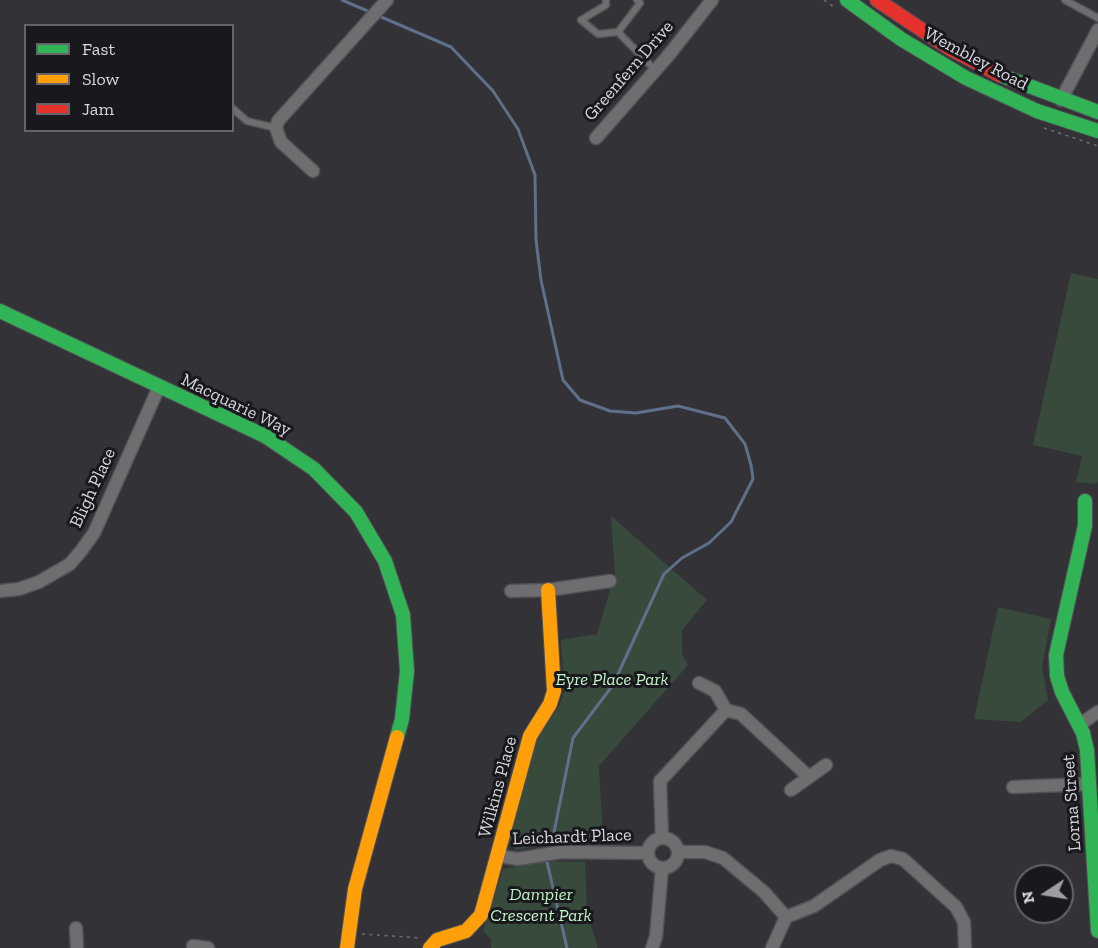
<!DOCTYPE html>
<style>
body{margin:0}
#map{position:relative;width:1098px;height:948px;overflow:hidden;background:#323237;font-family:"Zilla Slab",serif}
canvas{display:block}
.legend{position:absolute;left:24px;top:24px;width:210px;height:108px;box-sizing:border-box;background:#19181d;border:2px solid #65646a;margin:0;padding:8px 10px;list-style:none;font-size:18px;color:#d8d6de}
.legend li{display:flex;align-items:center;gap:12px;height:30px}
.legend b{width:30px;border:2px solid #65646a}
.north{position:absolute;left:1014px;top:864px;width:60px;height:60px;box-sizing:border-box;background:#19181d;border:2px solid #65646a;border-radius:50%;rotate:258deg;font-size:16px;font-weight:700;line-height:24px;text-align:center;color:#d8d6de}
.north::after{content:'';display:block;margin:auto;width:21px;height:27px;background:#9e9da4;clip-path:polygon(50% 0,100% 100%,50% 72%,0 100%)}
</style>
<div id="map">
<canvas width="1098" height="948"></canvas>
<ul class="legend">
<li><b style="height:8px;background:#30b455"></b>Fast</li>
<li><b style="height:8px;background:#ff9f0a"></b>Slow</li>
<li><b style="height:8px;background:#e5322d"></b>Jam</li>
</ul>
<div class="north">N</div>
</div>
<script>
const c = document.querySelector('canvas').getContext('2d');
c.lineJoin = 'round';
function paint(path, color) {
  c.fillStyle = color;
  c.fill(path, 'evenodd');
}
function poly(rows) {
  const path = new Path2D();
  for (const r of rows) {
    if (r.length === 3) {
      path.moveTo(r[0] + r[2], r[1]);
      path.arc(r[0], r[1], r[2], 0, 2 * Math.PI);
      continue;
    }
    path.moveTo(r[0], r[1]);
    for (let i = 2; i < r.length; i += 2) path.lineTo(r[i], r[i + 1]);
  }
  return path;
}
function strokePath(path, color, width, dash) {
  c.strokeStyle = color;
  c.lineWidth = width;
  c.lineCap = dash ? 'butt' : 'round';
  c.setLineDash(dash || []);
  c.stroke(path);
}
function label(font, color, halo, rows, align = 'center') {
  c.font = font + ' "Zilla Slab",serif';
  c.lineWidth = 6;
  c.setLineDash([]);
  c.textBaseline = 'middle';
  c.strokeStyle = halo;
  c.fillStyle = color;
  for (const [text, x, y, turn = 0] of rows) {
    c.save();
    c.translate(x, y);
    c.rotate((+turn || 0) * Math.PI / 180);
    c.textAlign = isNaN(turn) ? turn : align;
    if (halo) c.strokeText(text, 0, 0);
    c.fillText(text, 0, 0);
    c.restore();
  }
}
paint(poly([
 [1071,273,1098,279,1098,482,1095,484,1076,482,1082,456,1033,445],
 [611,516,707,600,682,630,682,654,688,665,599,766,603,841,548,844,516,850,508,843,536,738,559,706,564,693,561,640,597,634,615,573],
 [998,607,1051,619,1042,667,1048,700,1021,722,974,719],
 [542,861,585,862,587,913,598,948,491,948,491,940,483,931,503,869]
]), '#384a3c');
strokePath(poly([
 [342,0,370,12],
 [379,16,451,47,493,91,518,129,535,175,536,240,541,280,563,380,580,400,610,411,636,413,678,406,725,418,745,444,751,465,753,479,731,522,709,543,682,558,664,574,613,685,573,738,552,842],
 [547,862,567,948]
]), '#60708a', 3);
const lane = poly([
 [606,0,606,5,581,20,598,34,618,32,640,3,637,0],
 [1065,0,1098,18],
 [618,32,655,70],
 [232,108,247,121,276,128]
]);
const street = poly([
 [1061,100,1098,30],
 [596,138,668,56,712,0],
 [313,171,281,142,276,128,278,121,387,0],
 [0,591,19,589,39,582,70,564,81,551,94,533,159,387],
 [511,591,548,590,610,581],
 [699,683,715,691,726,710],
 [1079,725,1098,712],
 [1013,787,1089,784],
 [791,790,826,765],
 [662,838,660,781,726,710,741,714,809,777],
 [663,853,15],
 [678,852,705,852,723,858,764,892,786,917],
 [498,856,518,859,561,852,648,853],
 [76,928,77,948],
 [193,946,208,948],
 [652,948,656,937,662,868],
 [772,948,786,917,814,906,880,860,891,856,903,859,956,907,964,922,965,948]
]);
const fast = poly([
 [847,0,901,39,966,78,1037,111,1098,131],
 [1000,75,1098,112],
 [0,311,265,436,314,469,356,512,385,561,403,615,407,671,402,719,397,737],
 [1085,501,1085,526,1056,655,1057,676,1062,692,1083,733,1087,750,1098,931]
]);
const slow = poly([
 [347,948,355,889,397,737],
 [430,948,437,940,466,931,481,915,530,736,550,704,554,691,548,590]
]);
const jam = poly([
 [877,0,949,48,1000,75]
]);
strokePath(lane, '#515054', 9);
strokePath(street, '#515054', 15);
strokePath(fast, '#515054', 16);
strokePath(slow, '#515054', 16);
strokePath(jam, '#515054', 16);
strokePath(poly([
 [824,0,835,8],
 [1044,128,1098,146],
 [362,934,420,938]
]), '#6e6e71', 1.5, [3, 4.5]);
strokePath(lane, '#6e6e71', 6);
strokePath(street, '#6e6e71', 12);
strokePath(fast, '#30b455', 14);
strokePath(slow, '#ff9f0a', 14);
strokePath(jam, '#e5322d', 14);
label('18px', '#d8d6de', '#19181d', [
 ["Wembley Road",976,59,28],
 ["Greenfern Drive",629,71,-49],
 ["Macquarie Way",236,405,26],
 ["Bligh Place",93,488,-65],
 ["Wilkins Place",498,787,-75],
 ["Lorna Street",1072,803,-94],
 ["Leichardt Place",572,837,-2]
]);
label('italic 18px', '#c0f4c8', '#19181d', [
 ["Eyre Place Park",612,680],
 ["Dampier",541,895],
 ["Crescent Park",541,916]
]);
</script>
